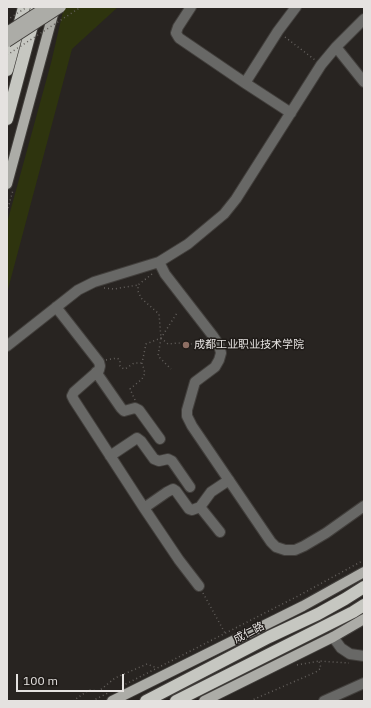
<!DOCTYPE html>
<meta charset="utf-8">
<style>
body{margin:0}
#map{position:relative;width:371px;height:708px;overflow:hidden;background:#282421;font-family:"IBM Plex Sans",sans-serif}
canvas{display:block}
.frame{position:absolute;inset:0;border:8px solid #e5e2e0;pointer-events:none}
.scale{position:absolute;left:16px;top:674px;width:108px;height:18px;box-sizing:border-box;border:2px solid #e5e2e0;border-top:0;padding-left:5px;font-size:12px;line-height:14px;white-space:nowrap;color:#e5e2e0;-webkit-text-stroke:3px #1f1b18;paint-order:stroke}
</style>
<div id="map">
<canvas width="371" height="708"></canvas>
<div class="frame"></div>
<div class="scale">100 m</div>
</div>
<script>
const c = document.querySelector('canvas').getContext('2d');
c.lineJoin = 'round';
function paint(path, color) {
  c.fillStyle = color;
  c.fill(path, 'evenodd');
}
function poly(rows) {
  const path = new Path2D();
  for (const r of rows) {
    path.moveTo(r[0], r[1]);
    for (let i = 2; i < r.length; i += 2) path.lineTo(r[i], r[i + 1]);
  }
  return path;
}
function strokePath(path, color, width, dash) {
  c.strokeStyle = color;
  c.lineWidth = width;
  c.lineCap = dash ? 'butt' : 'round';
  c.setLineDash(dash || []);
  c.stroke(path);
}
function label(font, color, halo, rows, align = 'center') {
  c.font = font + ' "IBM Plex Sans","Noto Sans SC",sans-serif';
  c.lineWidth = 3;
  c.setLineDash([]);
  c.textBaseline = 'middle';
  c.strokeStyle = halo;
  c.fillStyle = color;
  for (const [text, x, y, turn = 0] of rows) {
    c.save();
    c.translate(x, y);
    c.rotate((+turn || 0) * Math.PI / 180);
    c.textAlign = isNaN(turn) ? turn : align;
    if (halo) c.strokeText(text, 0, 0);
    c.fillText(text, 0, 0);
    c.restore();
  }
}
paint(poly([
 [64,7,118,7,72,49,7,293,7,223,51,63]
]), '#2e340e');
const minor = poly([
 [191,7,178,27,176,33,179,38,245,83,291,113],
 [336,47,364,82],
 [245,83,278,31,296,7],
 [159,262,165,274,213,336,219,345,221,353,219,360,215,367,195,382,187,410,187,416,192,426,271,542,276,547,285,550,295,550,304,546,326,533,364,506],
 [56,307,99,362,100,366,99,370,74,392,72,396,74,400,144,508,179,560,199,586],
 [7,346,78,290,94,282,159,262,188,244,224,214,236,199,321,65,336,47,364,19],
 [96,372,121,408,124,411,135,408,139,410,160,439],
 [110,456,137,438,141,441,154,459,159,461,168,459,172,461,190,487],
 [200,507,211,492,229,480],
 [144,508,167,492,173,489,176,491,189,509,192,510,200,507,220,532],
 [333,637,341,648,350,654,364,656],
 [324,701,364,683]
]);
const major = poly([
 [7,184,55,7],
 [112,701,303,606,364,572],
 [204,701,333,637,364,619]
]);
const highway = poly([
 [7,70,24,7],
 [7,119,37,7],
 [146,701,269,637,318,614,345,599,364,587],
 [176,701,353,612,364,605]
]);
strokePath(minor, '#423f3c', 12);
strokePath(major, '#423f3c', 12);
strokePath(highway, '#423f3c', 14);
strokePath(poly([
 [285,37,315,60],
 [7,212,13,190],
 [152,274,138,285,138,291,141,298,159,314,161,338,158,356,171,369],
 [104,288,114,289,138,285],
 [161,338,168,344,178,343,192,344,200,347],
 [106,360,117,358,120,360,120,366,122,368,125,369,134,363,142,363],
 [135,400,130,389,142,379,145,373,142,363,146,344,161,338,177,313],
 [203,593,225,633],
 [297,665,319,661,349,663],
 [122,686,298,596,364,560],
 [73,701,89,690,99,691,115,678,147,664,157,668],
 [92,701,108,693],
 [250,701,316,672,321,668,319,661]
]), '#64605d', 1.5, [1, 3]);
strokePath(minor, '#686866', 10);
strokePath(major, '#acaca7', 10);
strokePath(highway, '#c6c7c1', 12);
const majorBridge = poly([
 [7,32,46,7],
 [7,42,61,7]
]);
strokePath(majorBridge, '#423f3c', 12, []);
strokePath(poly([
 [7,20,27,7],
 [7,55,81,7]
]), '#64605d', 1.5, [1, 3]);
strokePath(majorBridge, '#acaca7', 10);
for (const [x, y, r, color] of [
 [186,345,4,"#8d6e63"]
]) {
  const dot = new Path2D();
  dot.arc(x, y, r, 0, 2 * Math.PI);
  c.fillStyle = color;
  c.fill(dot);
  strokePath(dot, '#1f1b18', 1.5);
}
label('11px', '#e5e2e0', '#1f1b18', [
 ["成都工业职业技术学院",194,345]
], 'left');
label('11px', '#e5e2e0', '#1f1b18', [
 ["成仁路",249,633,-27]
]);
</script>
